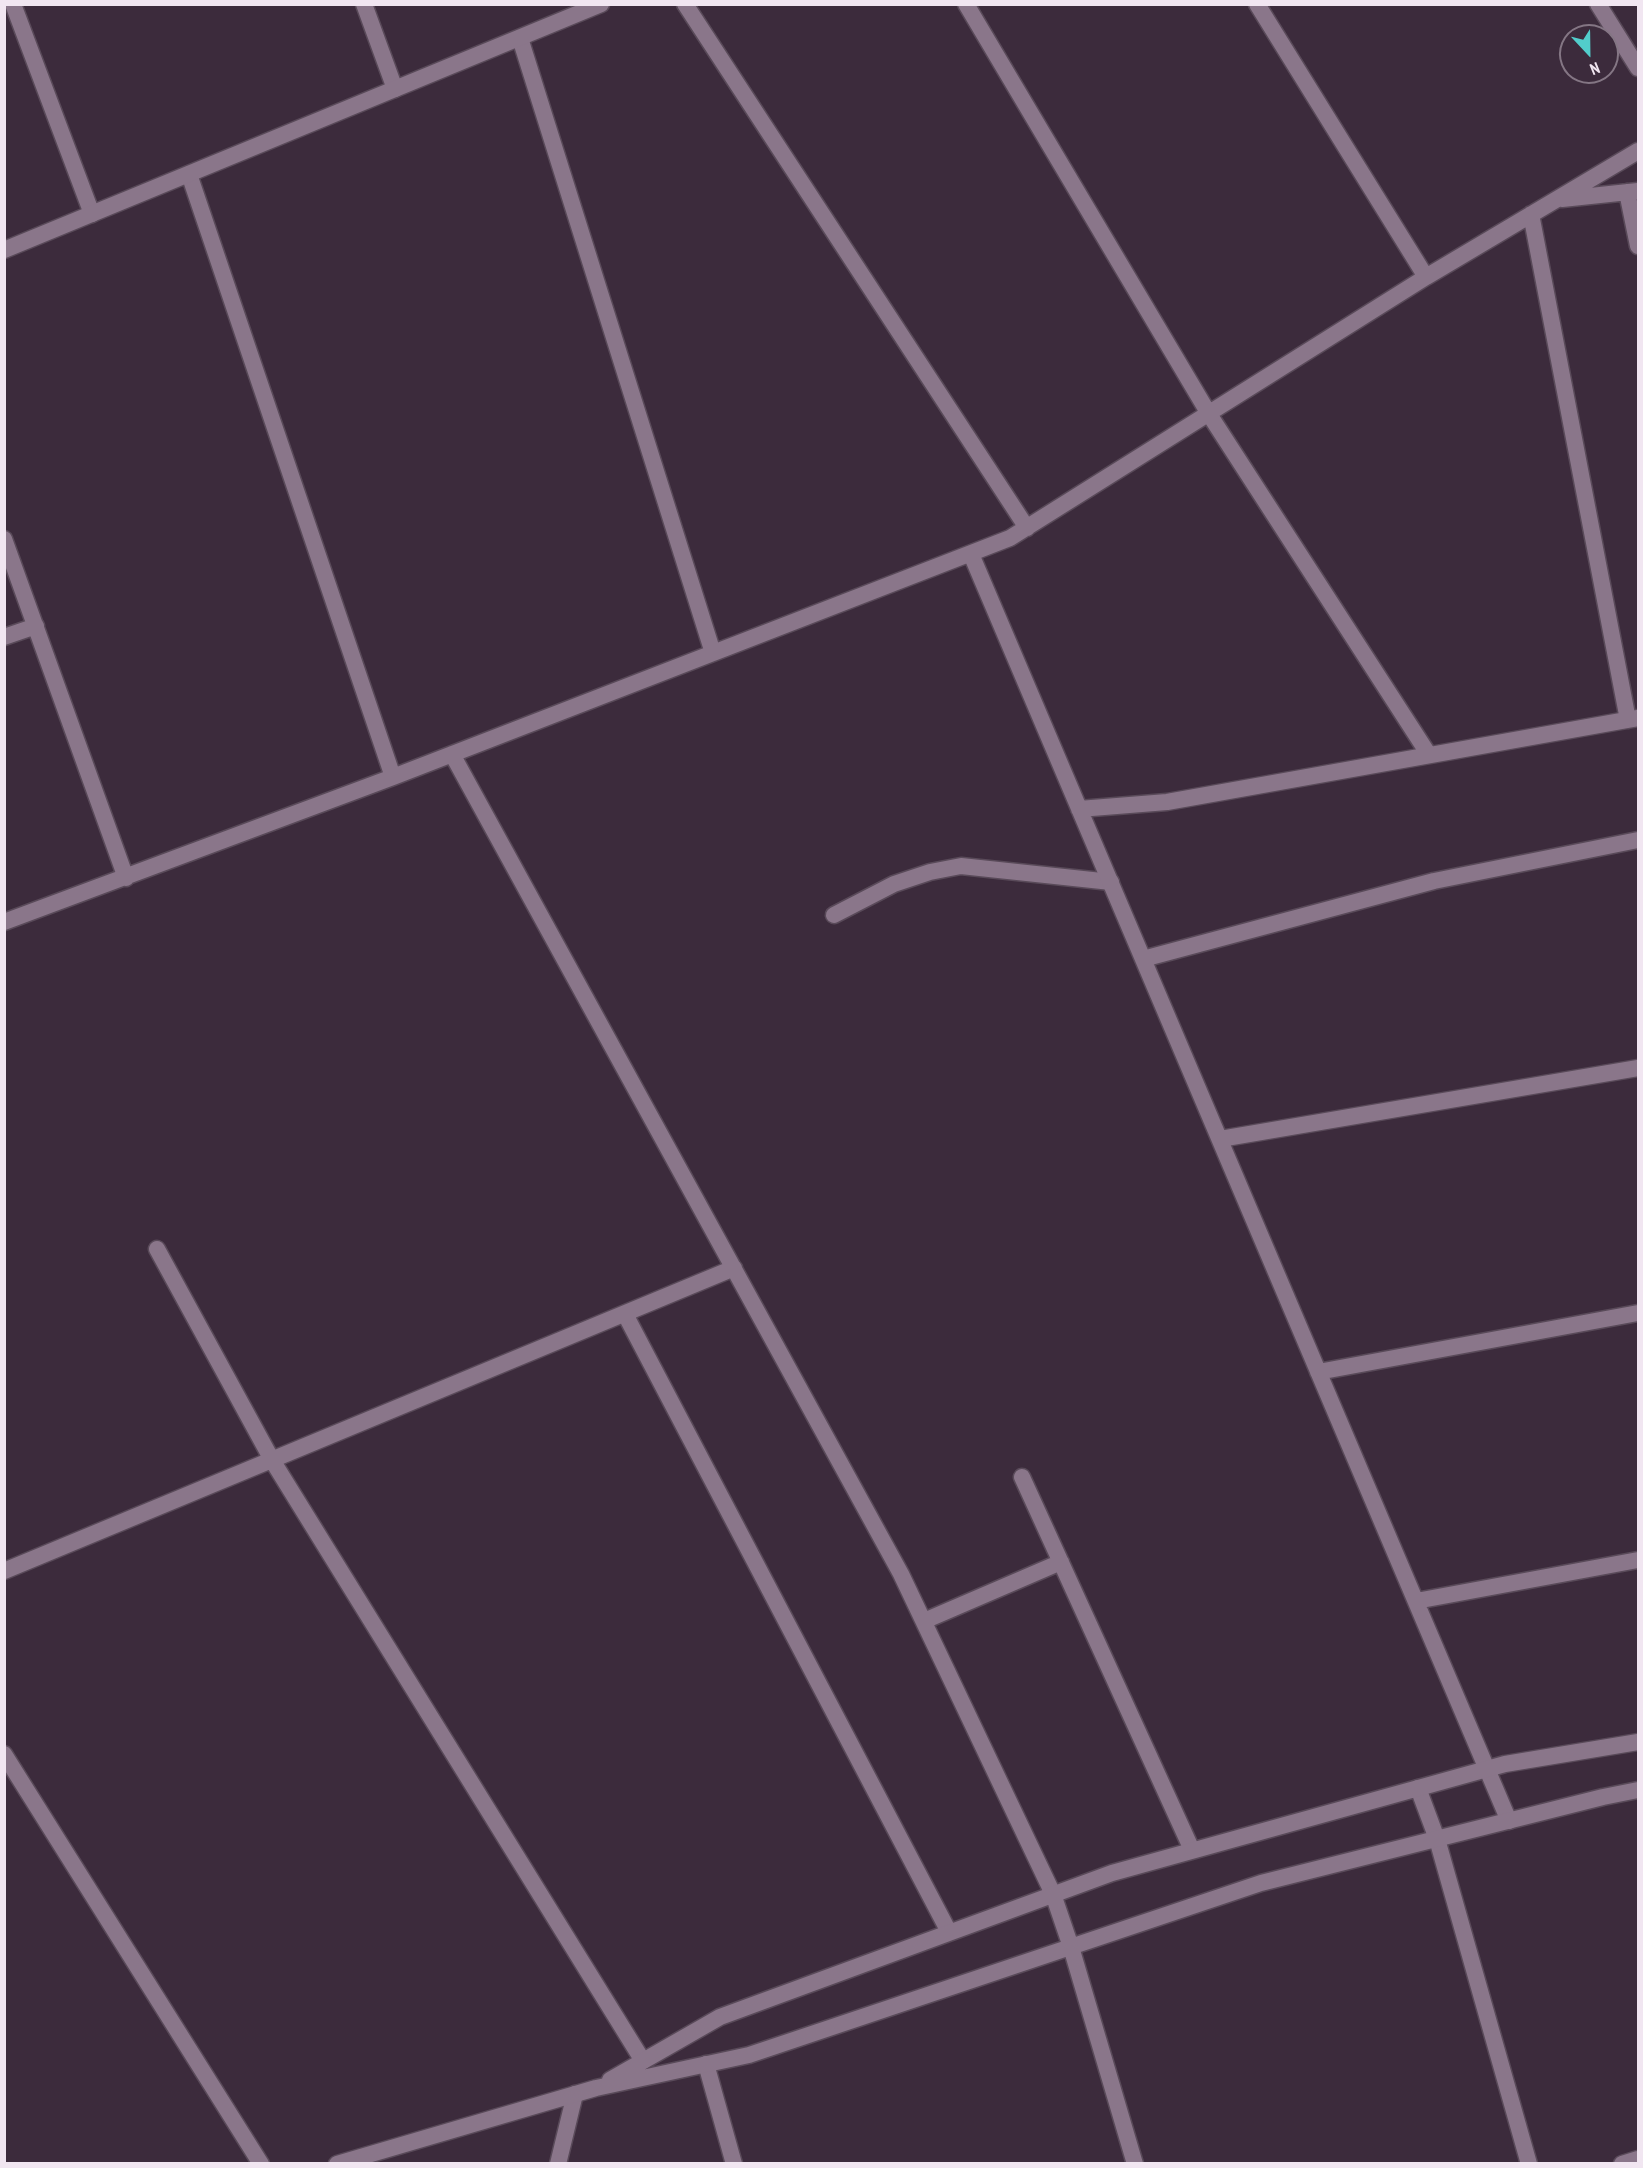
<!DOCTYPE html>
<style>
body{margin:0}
#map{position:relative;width:1643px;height:2168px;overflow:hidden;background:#3c2b3c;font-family:"PT Sans Narrow",sans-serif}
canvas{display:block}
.frame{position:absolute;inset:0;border:6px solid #f1e6f1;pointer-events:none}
.north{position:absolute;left:1559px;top:24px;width:60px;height:60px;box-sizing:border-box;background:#3c2b3c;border:2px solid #847684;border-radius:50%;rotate:158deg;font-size:16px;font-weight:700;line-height:24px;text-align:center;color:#f1e6f1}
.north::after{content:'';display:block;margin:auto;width:21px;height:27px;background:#52cdcb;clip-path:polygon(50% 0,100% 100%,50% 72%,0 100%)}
</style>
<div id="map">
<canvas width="1643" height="2168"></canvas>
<div class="frame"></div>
<div class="north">N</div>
</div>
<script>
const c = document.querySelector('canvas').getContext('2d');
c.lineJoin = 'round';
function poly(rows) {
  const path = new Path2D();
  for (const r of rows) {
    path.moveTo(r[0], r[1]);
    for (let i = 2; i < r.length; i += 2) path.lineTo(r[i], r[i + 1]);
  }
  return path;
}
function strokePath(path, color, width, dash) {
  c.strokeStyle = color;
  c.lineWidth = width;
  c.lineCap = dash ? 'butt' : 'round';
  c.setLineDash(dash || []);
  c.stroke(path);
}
const service = poly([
 [834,915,894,884,930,872,961,866,1111,882]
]);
const minor = poly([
 [13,4,92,214],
 [364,4,395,89],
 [685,4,1027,528],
 [966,4,1209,414,1429,755],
 [1257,4,1426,277],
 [1598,4,1638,68],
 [520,38,713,653],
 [189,174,393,777],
 [1627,192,1638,246],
 [1562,199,1638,191],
 [1531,214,1628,720],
 [4,539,126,878],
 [971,554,1509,1821],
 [4,637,36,626],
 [452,754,901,1574,1053,1894],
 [1079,809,1167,802,1638,718],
 [4,922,393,777,1010,538,1426,277,1638,151],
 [1143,959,1434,881,1638,840],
 [1220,1139,1638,1068],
 [157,1249,272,1460,643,2061],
 [625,1314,949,1932],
 [1318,1372,1638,1313],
 [1022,1477,1192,1850],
 [4,1571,734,1268],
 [1416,1601,1638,1560],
 [924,1621,1061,1562],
 [1418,1788,1437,1839,1529,2164],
 [706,2064,734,2164],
 [558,2164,575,2094],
 [1622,2164,1638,2159]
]);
const tertiary = poly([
 [4,250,601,4],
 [4,1754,261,2164],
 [1053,1894,1071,1947,1135,2164],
 [610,2080,720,2017,1112,1873,1505,1764,1638,1742],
 [337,2164,596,2088,749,2055,1261,1883,1603,1797,1638,1790]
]);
strokePath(service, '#594a59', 19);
strokePath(minor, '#594a59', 19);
strokePath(tertiary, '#594a59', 19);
strokePath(service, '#8a768a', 16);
strokePath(minor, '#8a768a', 16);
strokePath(tertiary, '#8a768a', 16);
</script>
